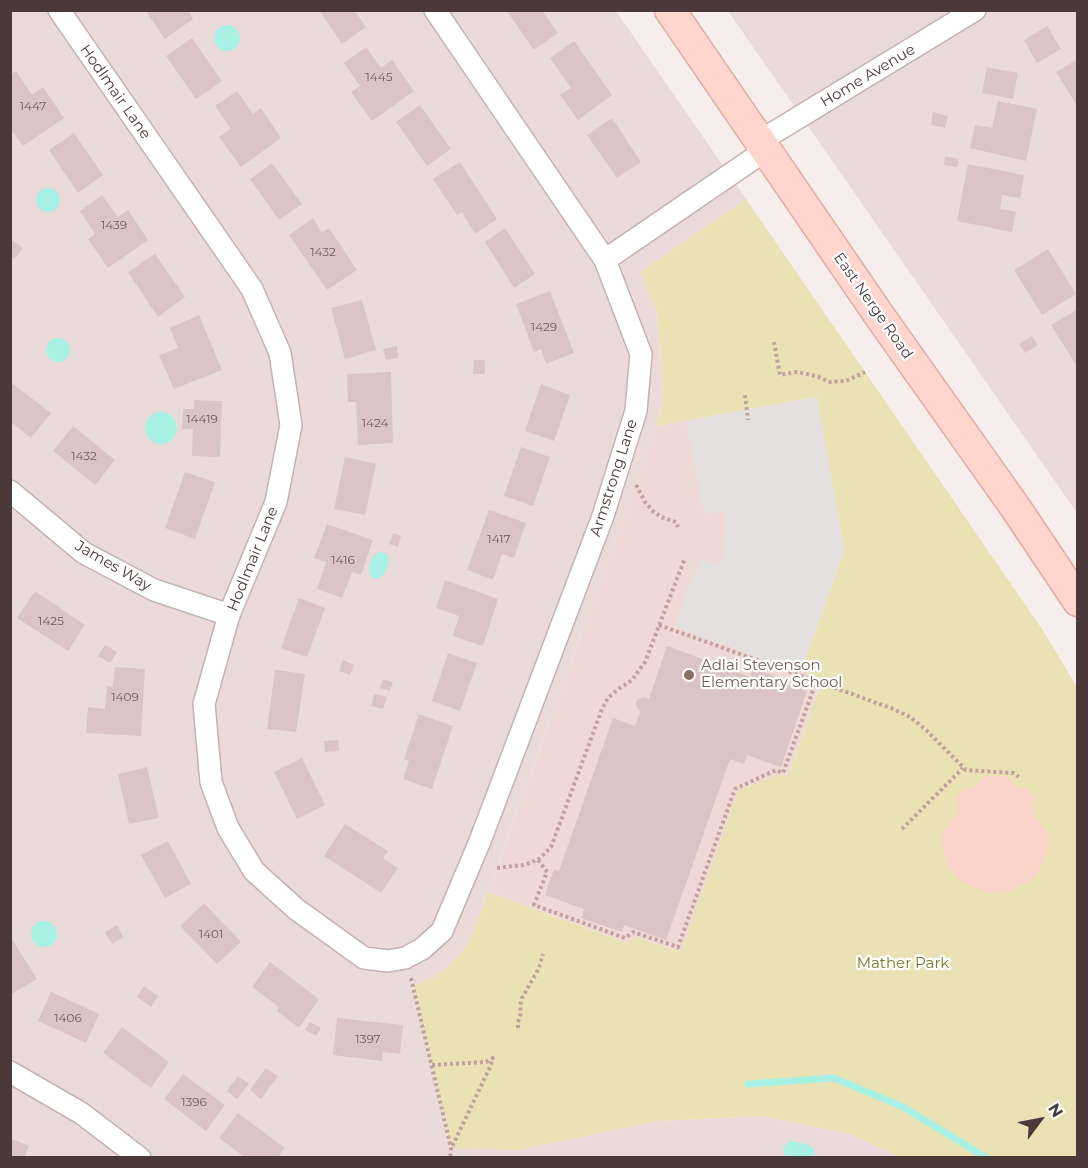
<!DOCTYPE html>
<style>
body{margin:0}
#map{position:relative;width:1088px;height:1168px;overflow:hidden;background:#f6edec;font-family:Montserrat,sans-serif}
canvas{display:block}
.frame{position:absolute;inset:0;border:12px solid #4b3939;pointer-events:none}
.north{position:absolute;left:1010px;top:1090px;width:60px;height:60px;-webkit-text-stroke:4px #fff;paint-order:stroke;rotate:58deg;font-size:16px;font-weight:700;line-height:24px;text-align:center;color:#4b3939}
.north::after{content:'';display:block;margin:auto;width:21px;height:27px;background:#4b3939;clip-path:polygon(50% 0,100% 100%,50% 72%,0 100%)}
</style>
<div id="map">
<canvas width="1088" height="1168"></canvas>
<div class="frame"></div>
<div class="north">N</div>
</div>
<script>
const c = document.querySelector('canvas').getContext('2d');
c.lineJoin = 'round';
function paint(path, color) {
  c.fillStyle = color;
  c.fill(path, 'evenodd');
}
function poly(rows) {
  const path = new Path2D();
  for (const r of rows) {
    if (r.length === 3) {
      path.moveTo(r[0] + r[2], r[1]);
      path.arc(r[0], r[1], r[2], 0, 2 * Math.PI);
      continue;
    }
    path.moveTo(r[0], r[1]);
    for (let i = 2; i < r.length; i += 2) path.lineTo(r[i], r[i + 1]);
  }
  return path;
}
function strokePath(path, color, width, dash) {
  c.strokeStyle = color;
  c.lineWidth = width;
  c.lineCap = dash ? 'butt' : 'round';
  c.setLineDash(dash || []);
  c.stroke(path);
}
function label(font, color, halo, rows, align = 'center') {
  c.font = font + ' Montserrat,sans-serif';
  c.lineWidth = 4.5;
  c.setLineDash([]);
  c.textBaseline = 'middle';
  c.strokeStyle = halo;
  c.fillStyle = color;
  for (const [text, x, y, turn = 0] of rows) {
    c.save();
    c.translate(x, y);
    c.rotate((+turn || 0) * Math.PI / 180);
    c.textAlign = isNaN(turn) ? turn : align;
    if (halo) c.strokeText(text, 0, 0);
    c.fillText(text, 0, 0);
    c.restore();
  }
}
paint(poly([
 [10,11,616,11,746,199,640,272,656,309,661,359,663,400,656,426,474,930,466,947,452,963,435,977,413,986,451,1147,519,1150,658,1121,762,1116,847,1133,901,1157,11,1157],
 [728,11,1077,11,1077,513]
]), '#eadbda');
paint(poly([
 [817,397,801,672,822,679,789,774,783,781,681,952,636,937,628,943,488,892,656,426]
]), '#efd9d6');
paint(poly([
 [746,199,1044,632,1077,687,1077,1157,901,1157,847,1133,762,1116,658,1121,519,1150,451,1148,413,986,435,977,452,963,466,947,474,930,488,892,627,943,635,937,681,952,738,791,778,774,786,777,789,774,822,680,801,672,844,550,816,397,656,426,663,400,661,359,656,309,640,272]
]), '#eae2b5');
paint(poly([
 [986,776,1006,776,1021,791,1025,787,1036,799,1032,804,1033,813,1046,831,1048,838,1047,853,1037,874,1026,883,1011,890,1003,892,987,893,964,883,957,877,947,863,942,848,942,834,945,828,955,818,958,813,958,805,956,797,967,787,971,790]
]), '#f9d2c9');
paint(poly([
 [817,397,844,550,801,672,674,627,700,559,716,564,720,563,722,560,726,518,724,513,720,511,704,514,686,421]
]), '#e5e0e0');
paint(poly([
 [227,38,13],
 [48,200,12],
 [58,350,12],
 [161,428,16],
 [379,552,385,553,388,556,389,563,384,574,378,579,375,579,370,575,369,567,373,556],
 [44,934,13],
 [792,1141,809,1145,814,1149,815,1154,812,1157,788,1157,784,1154,783,1148,787,1143]
]), '#a9f1e4');
strokePath(poly([
 [748,1084,834,1078,903,1107,987,1158]
]), '#a9f1e4', 7);
paint(poly([
 [145,10,188,10,193,19,165,39],
 [319,10,354,10,366,27,342,44],
 [506,10,542,10,558,33,534,50],
 [1047,26,1061,49,1037,63,1024,40],
 [192,38,222,81,196,99,166,56],
 [574,41,612,95,578,120,560,95,571,88,550,58],
 [366,47,381,68,392,60,414,91,372,121,351,92,360,86,344,63],
 [1078,59,1078,107,1056,72],
 [987,67,1018,73,1013,99,982,93],
 [16,71,32,95,43,87,64,118,23,146,10,128,10,75],
 [237,91,253,114,261,108,281,138,241,167,219,137,231,129,215,106],
 [998,101,1037,109,1026,161,970,148,975,125,992,128],
 [420,105,451,149,427,166,396,122],
 [933,112,948,116,945,128,931,125],
 [612,118,641,162,617,178,587,135],
 [74,133,103,175,78,193,49,150],
 [945,156,959,159,957,167,944,165],
 [460,162,497,219,475,234,462,212,457,215,433,179],
 [272,163,302,204,279,220,250,179],
 [968,164,1024,175,1020,198,1002,195,1000,209,1016,212,1012,232,957,221],
 [102,195,118,217,128,210,148,240,108,268,88,239,95,234,80,211],
 [313,218,322,233,329,228,357,270,327,290,289,235],
 [505,228,535,274,514,288,485,242],
 [11,239,23,248,14,259,10,256],
 [1048,249,1076,294,1042,315,1014,270],
 [155,254,185,297,158,317,128,272],
 [550,291,574,353,546,364,541,349,534,352,516,304],
 [362,300,376,350,345,359,331,308],
 [1078,309,1078,368,1051,325],
 [199,315,222,370,174,389,159,355,178,348,170,328],
 [1032,336,1038,345,1025,353,1019,344],
 [397,346,398,358,386,360,383,349],
 [474,360,485,360,485,374,473,374],
 [391,372,393,443,358,445,356,402,348,402,347,374],
 [13,384,51,413,31,438,10,421,10,388],
 [541,384,570,395,554,441,525,431],
 [194,400,222,401,220,457,192,456,193,429,182,429,183,409,194,409],
 [73,426,115,460,95,485,53,451],
 [521,447,550,457,533,506,504,496],
 [345,457,376,464,365,515,334,509],
 [185,472,215,482,195,539,165,528],
 [489,510,526,523,514,558,502,554,493,580,467,570],
 [327,524,373,540,361,575,352,572,342,598,317,589,326,562,314,558],
 [393,533,401,536,398,547,389,544],
 [445,580,498,599,483,646,453,636,459,616,436,608],
 [35,591,85,625,68,651,17,618],
 [299,598,325,608,307,657,281,648],
 [105,645,117,652,110,663,98,656],
 [667,646,750,677,753,668,776,677,775,680,807,691,781,767,747,755,744,764,730,759,666,940,624,925,622,932,581,918,584,909,545,895,554,869,559,871,562,862,613,718,635,726,640,712,638,710,636,703,637,700,643,697,649,699],
 [448,653,477,663,460,711,432,701],
 [343,660,354,665,350,675,339,671],
 [115,667,145,669,141,736,86,733,88,707,105,709,107,686,113,687],
 [275,670,305,674,296,732,267,729],
 [383,679,393,682,390,691,380,688],
 [374,694,387,697,383,709,371,706],
 [419,714,453,726,432,789,403,779,409,761,404,759],
 [338,740,339,751,325,752,324,741],
 [302,758,325,805,297,819,274,772],
 [147,767,159,818,129,824,118,774],
 [345,824,388,851,383,858,398,868,381,893,324,856],
 [168,841,191,884,165,898,141,855],
 [204,903,241,942,217,964,180,926],
 [117,925,123,937,112,944,105,932],
 [10,936,37,979,10,995],
 [270,962,319,999,299,1028,277,1011,279,1007,252,987],
 [144,986,158,996,151,1007,137,997],
 [51,992,99,1014,86,1043,38,1021],
 [337,1018,403,1025,400,1054,383,1052,382,1061,333,1055],
 [310,1022,321,1028,316,1036,305,1030],
 [122,1027,169,1062,151,1088,103,1053],
 [266,1068,278,1076,261,1099,250,1090],
 [183,1074,225,1105,206,1131,164,1099],
 [238,1076,249,1084,237,1099,227,1091],
 [238,1113,285,1148,277,1158,246,1158,219,1138],
 [10,1138,29,1146,24,1158,10,1158]
]), '#dbc4c4');
const minor = poly([
 [59,10,252,289,280,353,291,425,276,502,229,615,204,704,211,782,228,828,254,871,296,909,364,958,388,961,405,958,422,949,442,931,480,841,603,516,636,411,641,354,605,260,435,10],
 [760,141,975,10],
 [605,260,766,150],
 [10,491,84,553,154,590,229,615],
 [10,1072,81,1113,140,1158]
]);
const secondary = poly([
 [670,10,881,318,1015,507,1078,601]
]);
strokePath(minor, '#c5b2b1', 24);
strokePath(secondary, '#deaba2', 33);
strokePath(poly([
 [774,342,780,375,797,372,816,376,830,382,846,381,865,372],
 [745,395,748,420],
 [636,485,645,502,653,511,661,517,676,522,678,527],
 [659,625,891,708,910,717,926,730,966,770,1014,773,1021,779],
 [902,829,963,768],
 [538,860,547,872,534,905,625,938,633,932,678,947,735,789,776,770,783,773,816,682],
 [497,868,523,865,538,860,551,847,602,709,608,698,617,690,632,680,645,662,685,558],
 [411,978,451,1148,450,1158],
 [518,1028,518,1022,521,1013,520,1006,522,998,539,968,543,954],
 [432,1065,486,1062,493,1058,490,1067,452,1147]
]), '#c4a19f', 4, [3, 3]);
strokePath(minor, '#fff', 21);
strokePath(secondary, '#ffd5cd', 30);
for (const [x, y, r, color] of [
 [689,675,6,"#8d6e63"]
]) {
  const dot = new Path2D();
  dot.arc(x, y, r, 0, 2 * Math.PI);
  c.fillStyle = color;
  c.fill(dot);
  strokePath(dot, '#fff', 2);
}
label('12px', '#6f5c5c', null, [
 ["1445",379,77],
 ["1447",33,106],
 ["1439",114,225],
 ["1432",323,252],
 ["1429",544,327],
 ["14419",202,419],
 ["1424",375,423],
 ["1432",84,456],
 ["1417",499,539],
 ["1416",343,560],
 ["1425",51,621],
 ["1409",125,697],
 ["1401",211,934],
 ["1406",68,1018],
 ["1397",368,1039],
 ["1396",194,1102]
]);
label('15px', '#4b3939', '#fff', [
 ["Home Avenue",868,76,-31],
 ["Hodlmair Lane",115,92,55],
 ["East Nerge Road",873,306,55],
 ["Armstrong Lane",614,478,-72],
 ["Hodlmair Lane",253,559,-68],
 ["James Way",113,566,30]
]);
label('15px', '#785e54', '#fff', [
 ["Adlai Stevenson",701,666],
 ["Elementary School",701,683]
], 'left');
label('15px', '#77792a', '#fff', [
 ["Mather Park",903,964]
]);
</script>
